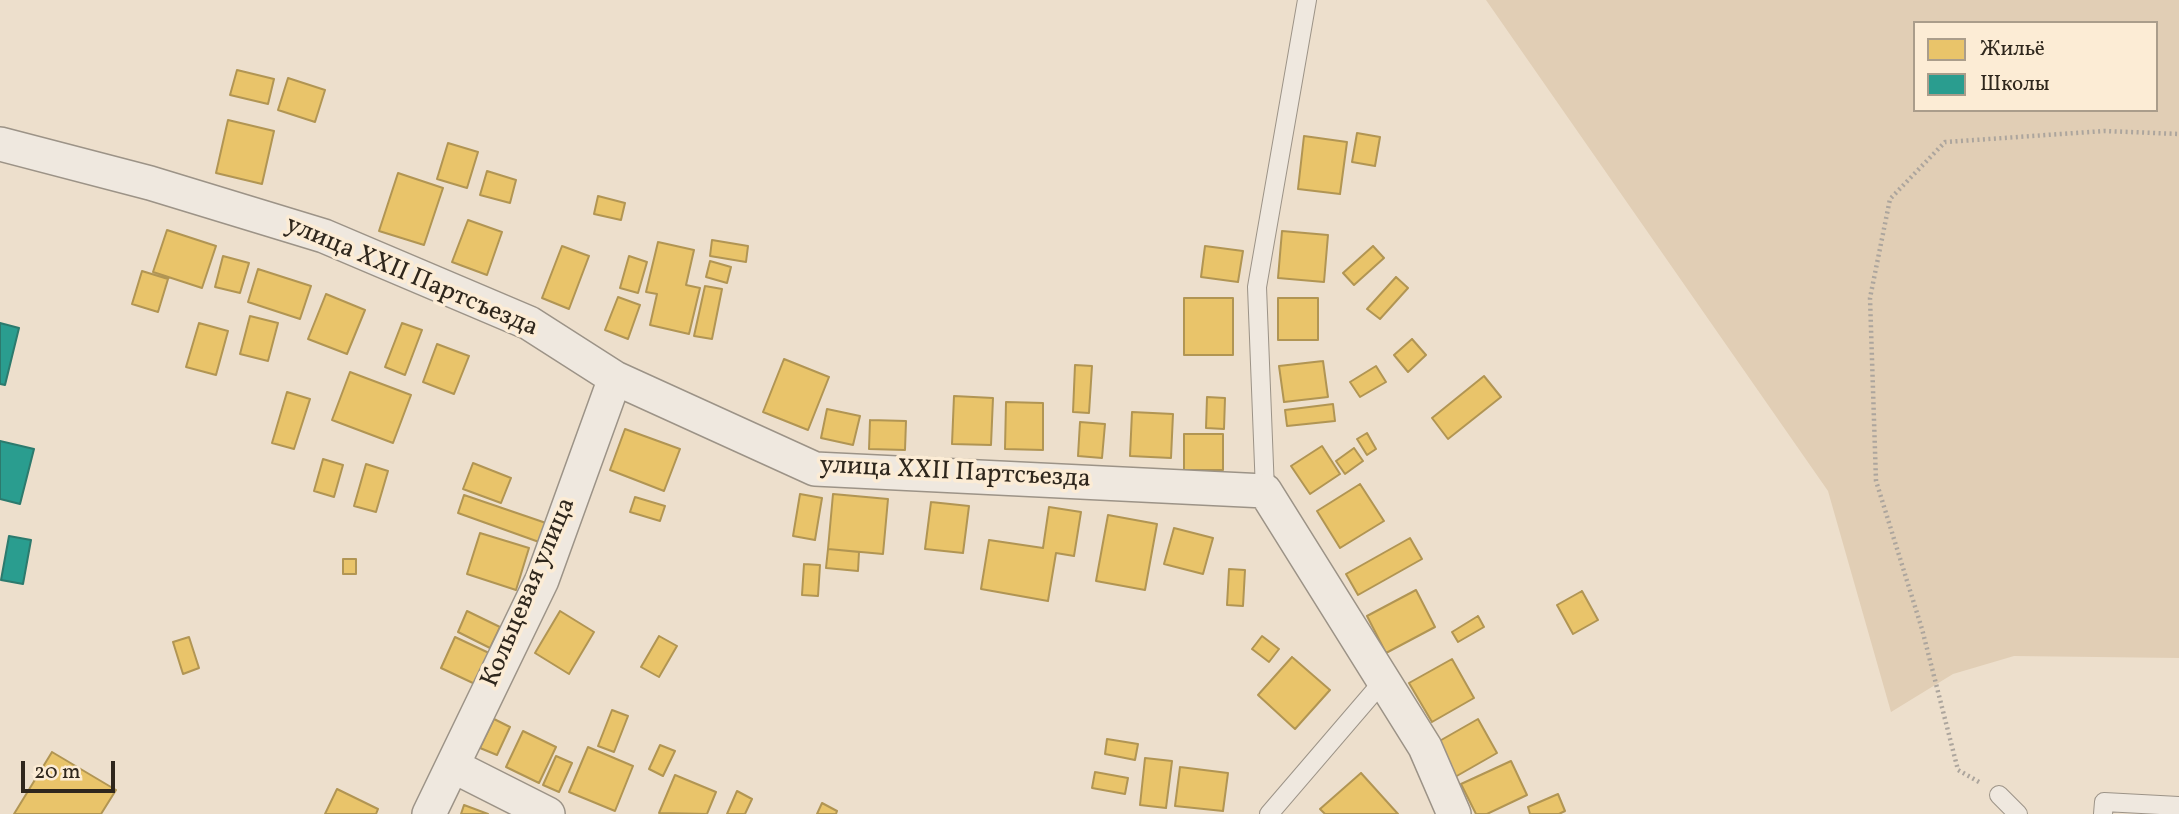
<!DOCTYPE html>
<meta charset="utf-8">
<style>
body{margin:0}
#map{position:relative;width:2179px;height:814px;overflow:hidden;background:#eddfcc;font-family:Vollkorn,serif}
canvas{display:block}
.legend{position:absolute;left:1913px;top:21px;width:245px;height:91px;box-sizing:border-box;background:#fcecd5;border:2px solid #aa9d8b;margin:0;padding:9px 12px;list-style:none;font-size:21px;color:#2f271d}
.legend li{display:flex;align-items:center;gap:14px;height:35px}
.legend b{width:35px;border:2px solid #aa9d8b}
.scale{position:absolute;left:21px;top:761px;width:94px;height:32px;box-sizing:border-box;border:4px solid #2f271d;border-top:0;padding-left:9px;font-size:21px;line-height:24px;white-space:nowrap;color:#2f271d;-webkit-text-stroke:5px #fcecd5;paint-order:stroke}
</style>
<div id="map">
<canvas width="2179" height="814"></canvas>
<ul class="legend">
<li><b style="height:19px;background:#e9c46a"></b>Жильё</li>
<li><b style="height:19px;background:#2a9d8f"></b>Школы</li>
</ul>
<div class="scale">20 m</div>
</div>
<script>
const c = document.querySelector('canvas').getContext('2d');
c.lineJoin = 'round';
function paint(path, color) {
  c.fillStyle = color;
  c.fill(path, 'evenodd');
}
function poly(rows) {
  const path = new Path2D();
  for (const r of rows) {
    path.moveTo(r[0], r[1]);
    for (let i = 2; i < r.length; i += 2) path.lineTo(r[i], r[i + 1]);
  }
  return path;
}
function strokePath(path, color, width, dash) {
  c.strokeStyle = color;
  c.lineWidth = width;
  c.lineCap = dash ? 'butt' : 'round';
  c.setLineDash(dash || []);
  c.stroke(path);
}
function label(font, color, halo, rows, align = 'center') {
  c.font = font + ' Vollkorn,serif';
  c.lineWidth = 7;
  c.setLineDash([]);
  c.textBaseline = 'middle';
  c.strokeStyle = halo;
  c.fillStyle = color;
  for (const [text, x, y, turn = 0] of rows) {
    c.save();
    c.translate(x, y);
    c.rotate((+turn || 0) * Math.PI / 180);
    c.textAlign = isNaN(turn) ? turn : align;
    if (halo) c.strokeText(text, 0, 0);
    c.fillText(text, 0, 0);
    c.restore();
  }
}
paint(poly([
 [1486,0,2179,0,2179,658,2014,656,1953,674,1891,712,1828,491],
 [1915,23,2156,23,2156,110,1915,110]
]), '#e1ceb5');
const homes = poly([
 [237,70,274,79,268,104,230,95,237,70],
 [288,78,325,90,315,122,278,110,288,78],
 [228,120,274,131,262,184,216,173,228,120],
 [1357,133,1380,137,1375,166,1352,162,1357,133],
 [1304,136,1347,142,1340,194,1298,189,1304,136],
 [448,143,478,152,467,188,437,179,448,143],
 [487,171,516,180,510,203,480,195,487,171],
 [398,173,443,188,424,245,379,231,398,173],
 [598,196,625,203,621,220,594,214,598,196],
 [468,220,502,232,487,275,452,262,468,220],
 [167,230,216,246,202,288,153,272,167,230],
 [1282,231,1328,235,1324,282,1278,278,1282,231],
 [712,240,748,246,746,262,710,256,712,240],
 [658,242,694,250,686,285,700,288,689,334,650,325,657,294,646,292,658,242],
 [562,246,589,256,569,309,542,298,562,246],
 [1205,246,1243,251,1238,282,1201,277,1205,246],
 [1373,246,1384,258,1354,285,1343,273,1373,246],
 [223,256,249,263,240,293,215,287,223,256],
 [629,256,647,262,638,293,620,288,629,256],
 [710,261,731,267,727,283,706,277,710,261],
 [258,269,311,286,300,319,248,302,258,269],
 [142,271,168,279,158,312,132,304,142,271],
 [1396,277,1408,288,1380,319,1367,309,1396,277],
 [705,286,722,289,712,339,694,336,705,286],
 [326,294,365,310,347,354,308,339,326,294],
 [618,297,640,305,628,339,605,330,618,297],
 [1184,298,1233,298,1233,355,1184,355,1184,298],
 [1278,298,1318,298,1318,340,1278,340,1278,298],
 [250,316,278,323,268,361,240,354,250,316],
 [199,323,228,331,216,375,186,367,199,323],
 [402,323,422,330,405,375,385,367,402,323],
 [1412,339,1426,355,1408,372,1394,355,1412,339],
 [437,344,469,356,454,394,423,382,437,344],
 [784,359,829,377,808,430,763,412,784,359],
 [1323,361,1328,397,1284,402,1279,366,1323,361],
 [1075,365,1092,366,1089,413,1073,412,1075,365],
 [1376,366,1386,382,1360,397,1350,382,1376,366],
 [350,372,411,395,393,443,332,420,350,372],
 [1484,376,1501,397,1448,439,1432,418,1484,376],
 [287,392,310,399,294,449,272,443,287,392],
 [954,396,993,398,991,445,952,444,954,396],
 [1207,397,1225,398,1224,429,1206,428,1207,397],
 [1006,402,1043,403,1043,450,1005,449,1006,402],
 [1333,404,1335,421,1287,426,1285,410,1333,404],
 [827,409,860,416,853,445,821,438,827,409],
 [1132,412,1173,414,1171,458,1130,456,1132,412],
 [870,420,906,421,905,450,869,449,870,420],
 [1080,422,1105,424,1102,458,1078,456,1080,422],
 [625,429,680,449,664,491,610,470,625,429],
 [1367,433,1376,449,1367,455,1357,439,1367,433],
 [1184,434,1223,434,1223,470,1184,470,1184,434],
 [1322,446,1340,474,1310,494,1291,466,1322,446],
 [1354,448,1363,461,1345,474,1336,461,1354,448],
 [323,459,343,465,334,497,314,491,323,459],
 [473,463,511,478,501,503,463,489,473,463],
 [366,464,388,471,376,512,354,506,366,464],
 [1360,484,1384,521,1340,548,1317,511,1360,484],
 [800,494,822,498,815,540,793,536,800,494],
 [833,494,888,499,883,554,828,549,833,494],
 [464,495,546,523,539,542,458,513,464,495],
 [635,497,665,506,660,521,630,512,635,497],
 [931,502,969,506,963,553,925,549,931,502],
 [1049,507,1081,512,1074,556,1056,553,1048,601,981,589,989,540,1043,548,1049,507],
 [1108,515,1157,524,1145,590,1096,581,1108,515],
 [1174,528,1213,538,1203,574,1164,564,1174,528],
 [480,533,529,548,516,590,467,574,480,533],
 [1410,538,1422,559,1358,595,1346,574,1410,538],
 [828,549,859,552,858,571,826,568,828,549],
 [343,559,356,559,356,574,343,574,343,559],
 [804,564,820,565,818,596,802,595,804,564],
 [1229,569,1245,570,1243,606,1227,605,1229,569],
 [1416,590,1435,627,1386,653,1367,616,1416,590],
 [1582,591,1598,620,1573,634,1557,605,1582,591],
 [467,611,500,627,490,648,458,632,467,611],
 [560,611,594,632,569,674,535,653,560,611],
 [1478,616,1484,627,1458,642,1452,632,1478,616],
 [659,636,677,646,659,677,641,667,659,636],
 [1262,636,1279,649,1269,662,1252,649,1262,636],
 [189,637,199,668,183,674,173,642,189,637],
 [455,637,489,653,475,684,441,668,455,637],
 [1292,657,1330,690,1295,729,1258,695,1292,657],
 [1452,659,1474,698,1432,722,1409,683,1452,659],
 [612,710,628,716,614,752,598,746,612,710],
 [494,719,510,727,497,755,480,748,494,719],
 [1478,719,1497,753,1455,777,1436,743,1478,719],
 [523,731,556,747,539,783,506,767,523,731],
 [1107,739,1138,744,1135,760,1105,754,1107,739],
 [660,745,675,751,663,776,649,769,660,745],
 [588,747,633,766,615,811,569,792,588,747],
 [52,752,116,790,101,814,14,814,52,752],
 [556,756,572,763,559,792,543,785,556,756],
 [1145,758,1172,761,1166,808,1140,805,1145,758],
 [1511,761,1527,795,1487,814,1476,814,1461,784,1511,761],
 [1180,767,1228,773,1223,811,1175,806,1180,767],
 [1095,772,1128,778,1125,794,1092,788,1095,772],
 [1361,773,1398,814,1325,814,1320,809,1361,773],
 [675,775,716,792,707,814,659,813,675,775],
 [337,789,378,809,376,814,325,814,337,789],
 [737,791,752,799,745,814,727,814,737,791],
 [1558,794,1565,811,1559,814,1530,814,1528,807,1558,794],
 [822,803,837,811,836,814,817,814,822,803],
 [464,805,488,814,461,814,464,805]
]);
paint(homes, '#e9c46a');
strokePath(homes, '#b19553', 2);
const schools = poly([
 [0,323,19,328,5,385,0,384,0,323],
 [0,441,34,449,20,504,0,499,0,441],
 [9,536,31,540,23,584,1,580,9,536]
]);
paint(schools, '#2a9d8f');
strokePath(schools, '#2c7a6d', 2);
const lane = poly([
 [1265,491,1257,287,1307,0],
 [1999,795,2018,814],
 [1269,814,1384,680],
 [2103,814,2104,802,2179,806]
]);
const street = poly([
 [0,144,150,183,324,236,529,323,615,378,815,469,1265,491,1425,747,1454,814],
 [453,766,548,814],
 [429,814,542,580,615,378]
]);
strokePath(lane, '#9c9387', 20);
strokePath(street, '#9c9387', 36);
strokePath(poly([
 [1979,782,1958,770,1922,629,1876,481,1870,298,1890,199,1945,142,2105,131,2179,134]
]), '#aca59d', 4.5, [2, 3.5]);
strokePath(lane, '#efe8df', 18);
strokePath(street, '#efe8df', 33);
label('26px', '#2f271d', '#fcecd5', [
 ["улица XXII Партсъезда",411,278,23],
 ["улица XXII Партсъезда",955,474,3],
 ["Кольцевая улица",530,593,-67]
]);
</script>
